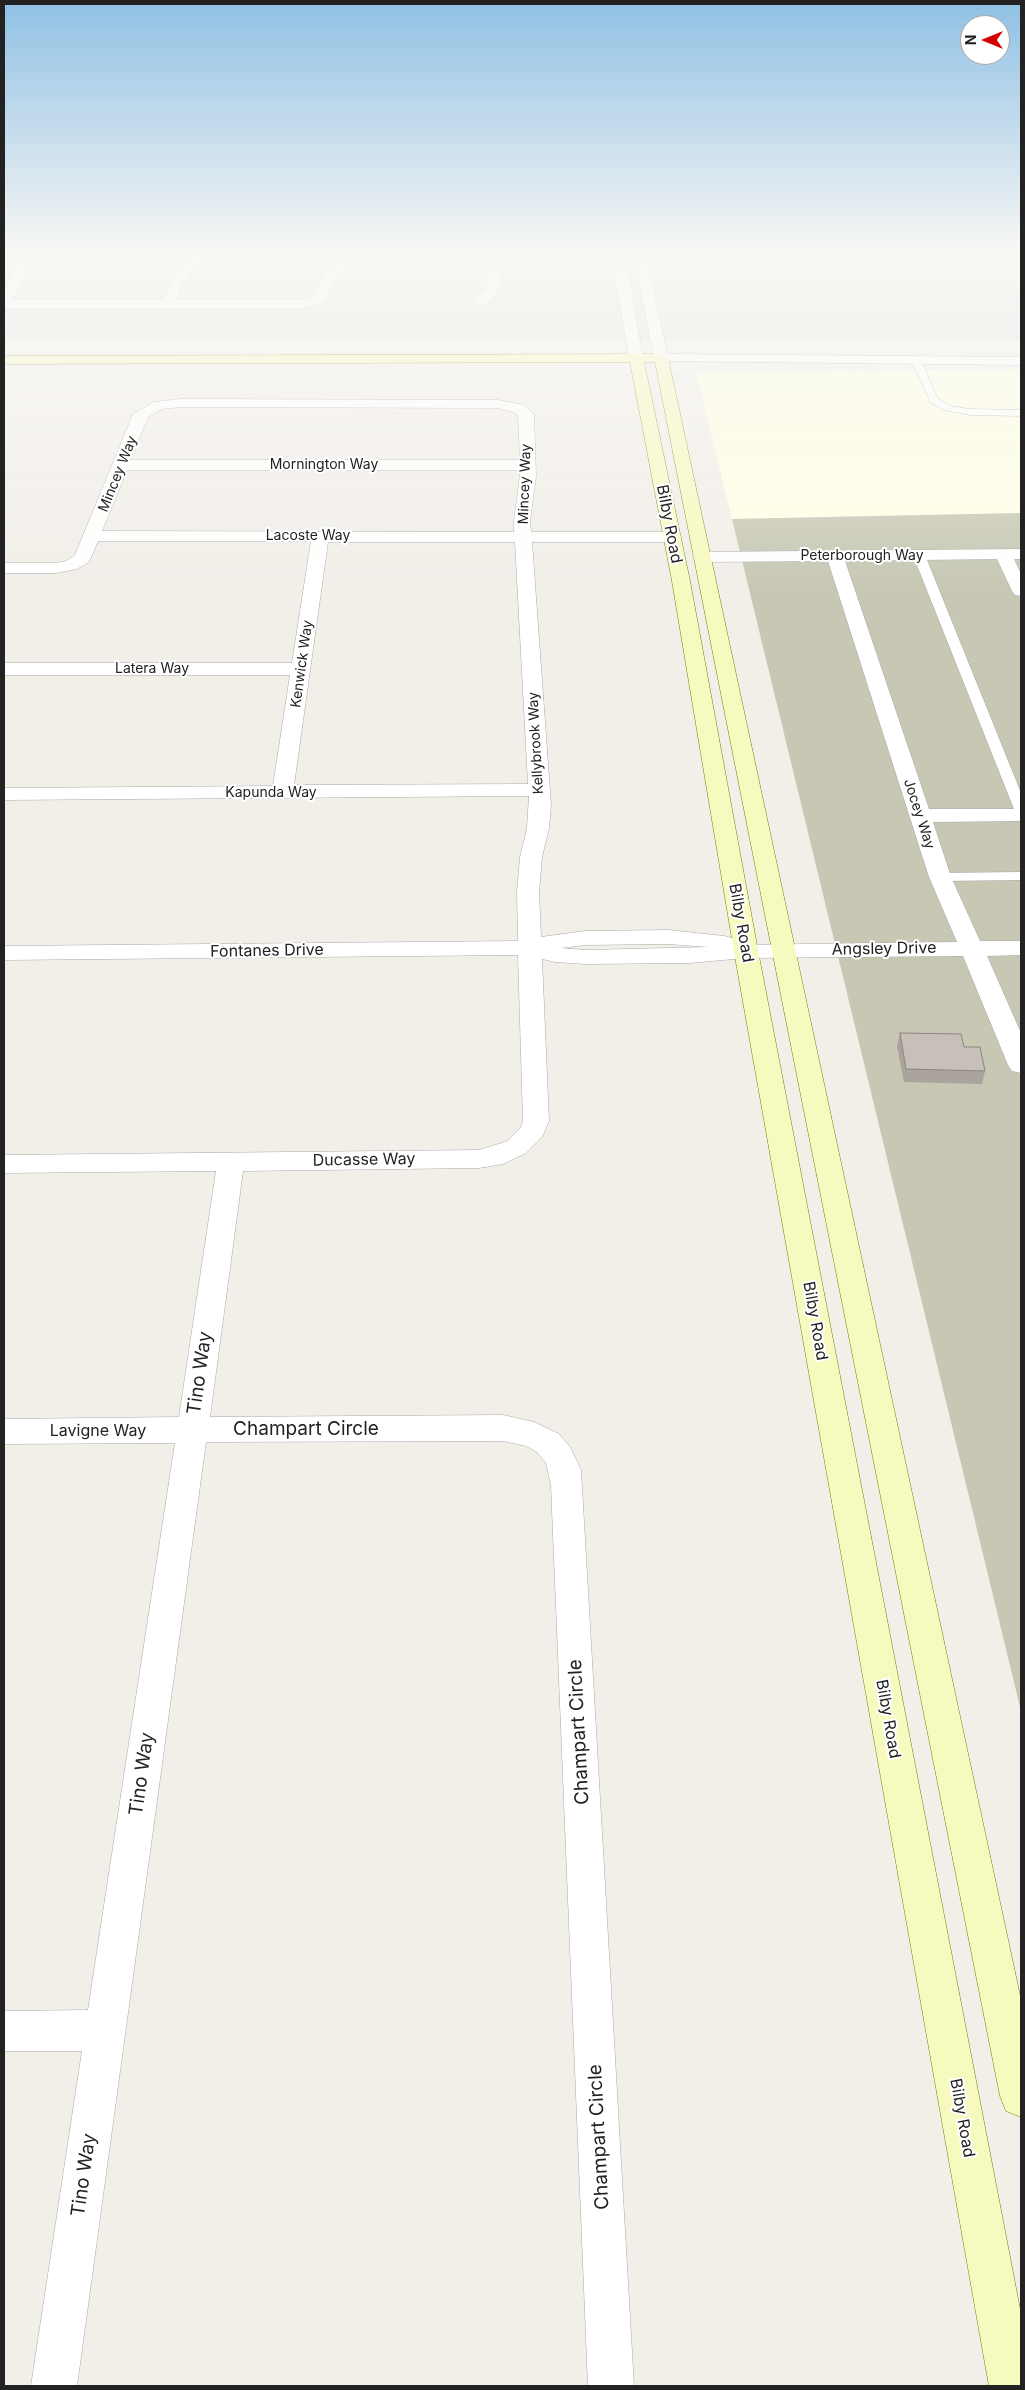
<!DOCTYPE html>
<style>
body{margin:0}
#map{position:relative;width:1025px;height:2390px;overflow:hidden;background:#f2efe9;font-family:Inter,sans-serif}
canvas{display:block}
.frame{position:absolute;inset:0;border:5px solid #222;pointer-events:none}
.north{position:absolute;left:960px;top:15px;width:50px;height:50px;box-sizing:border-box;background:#fff;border:1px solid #a7a7a7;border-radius:50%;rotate:270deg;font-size:14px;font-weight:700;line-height:20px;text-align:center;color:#222}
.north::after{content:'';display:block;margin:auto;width:18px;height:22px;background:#d40000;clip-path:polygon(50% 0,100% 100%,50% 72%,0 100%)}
</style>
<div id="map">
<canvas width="1025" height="2390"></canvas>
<div class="frame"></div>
<div class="north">N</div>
</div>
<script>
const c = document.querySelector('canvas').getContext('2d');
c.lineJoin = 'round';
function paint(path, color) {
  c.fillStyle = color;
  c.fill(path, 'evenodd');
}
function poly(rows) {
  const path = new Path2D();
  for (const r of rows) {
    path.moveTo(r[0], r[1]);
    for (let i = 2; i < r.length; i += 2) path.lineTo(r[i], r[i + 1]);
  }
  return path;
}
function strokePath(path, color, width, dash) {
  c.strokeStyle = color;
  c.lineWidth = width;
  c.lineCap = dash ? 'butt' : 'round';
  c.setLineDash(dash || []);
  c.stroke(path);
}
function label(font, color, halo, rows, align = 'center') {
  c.font = font + ' Inter,sans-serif';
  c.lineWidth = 4;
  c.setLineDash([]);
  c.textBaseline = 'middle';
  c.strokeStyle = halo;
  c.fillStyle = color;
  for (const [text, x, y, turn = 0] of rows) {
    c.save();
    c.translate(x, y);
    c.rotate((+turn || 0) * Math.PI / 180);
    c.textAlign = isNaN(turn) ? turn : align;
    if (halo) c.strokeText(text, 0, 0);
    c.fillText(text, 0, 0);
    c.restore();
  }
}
paint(poly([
 [4,256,1021,256,1021,339,4,339]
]), '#e0dfdf');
paint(poly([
 [1021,370,1021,513,732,519,696,372]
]), '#ffffe5');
paint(poly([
 [1021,513,1021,1711,732,519]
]), '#c7c7b4');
const service = poly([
 [916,357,921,360,938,399,950,406,970,409,1021,410,1021,416,970,415,944,410,931,403,911,360,916,357],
 [919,552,925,555,1021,793,1021,813,1014,809,913,555,919,552],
 [1021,872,1021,880,940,881,933,877,940,873,1021,872]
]);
const minor = poly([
 [20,256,32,256,13,300,163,300,171,281,194,256,207,256,182,285,177,300,303,300,313,296,328,270,343,256,356,256,338,275,323,302,305,308,4,308,4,292,20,256],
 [491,256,503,256,500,286,493,298,485,305,475,305,473,302,486,286,491,256],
 [661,354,1021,357,1021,365,656,361,654,358,661,354],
 [181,399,498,400,524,405,534,414,536,476,530,521,531,532,672,532,678,533,681,537,678,541,672,542,532,542,551,805,549,828,542,857,539,892,541,937,585,931,668,930,724,936,732,938,736,943,735,945,957,942,929,877,828,561,702,562,696,561,693,557,696,553,702,552,1021,549,1021,559,1014,559,1021,574,1021,596,1015,595,1012,591,997,559,845,561,929,809,1021,809,1021,821,933,822,951,877,980,941,1021,941,1021,955,987,956,1021,1033,1021,1073,1012,1071,1008,1065,963,956,746,958,689,963,586,964,555,962,542,959,549,1121,542,1137,526,1153,503,1164,479,1168,243,1171,210,1417,503,1415,534,1422,559,1434,570,1447,581,1470,634,2386,588,2386,551,1485,546,1463,537,1452,526,1446,503,1441,206,1442,77,2386,31,2386,82,2051,4,2051,4,2011,88,2010,175,1443,4,1444,4,1419,179,1417,216,1171,4,1173,4,1155,479,1150,508,1141,521,1127,523,1121,518,955,4,960,4,946,518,941,517,892,520,857,527,828,529,796,4,800,4,788,273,786,290,675,4,675,4,663,292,663,311,541,98,541,89,562,77,569,56,573,4,573,4,563,56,563,66,561,75,555,133,414,154,402,181,399],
 [181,407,498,408,514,412,518,415,520,460,130,460,148,417,162,409,181,407],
 [127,470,520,470,520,476,514,521,514,532,102,531,127,470],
 [328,542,515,542,528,784,294,785,328,542],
 [668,944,708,947,586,950,561,948,585,945,668,944]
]);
const tertiary = poly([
 [618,256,630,256,630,283,643,358,636,362,629,358,616,283,618,256],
 [634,256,646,256,668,358,666,361,661,362,654,358,634,256]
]);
const secondary = poly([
 [661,354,668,358,1021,2000,1021,2117,1006,2111,1000,2096,655,362,644,362,690,581,758,951,1021,2314,1021,2386,989,2386,734,951,672,581,630,362,4,364,4,356,661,354]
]);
strokePath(service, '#a9a9a9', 1);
strokePath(minor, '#a9a9a9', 1);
strokePath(tertiary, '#a9a9a9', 1);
strokePath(secondary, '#707d05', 1);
paint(service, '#fff');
paint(minor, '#fff');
paint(tertiary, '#fff');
paint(secondary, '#f7fabf');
paint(poly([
 [900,1033,964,1047,985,1071,982,1084,904,1082,897,1046]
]), '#aba49e');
const building = poly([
 [900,1033,961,1034,964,1047,980,1047,985,1071,906,1069,900,1033]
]);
paint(building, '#c7bfb8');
strokePath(building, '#8b8681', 1);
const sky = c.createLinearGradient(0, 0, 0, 590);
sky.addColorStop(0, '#8fc0e4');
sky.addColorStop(0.43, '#f9f8f5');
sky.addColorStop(1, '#f9f8f500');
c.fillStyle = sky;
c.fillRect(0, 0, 1025, 590);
label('14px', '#222', '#fff', [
 ["Mornington Way",324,465],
 ["Mincey Way",118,474,-68],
 ["Mincey Way",525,484,-88],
 ["Lacoste Way",308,536],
 ["Peterborough Way",862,556],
 ["Kenwick Way",302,664,-82],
 ["Latera Way",152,669],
 ["Kellybrook Way",536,743,-93],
 ["Kapunda Way",271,793],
 ["Jocey Way",919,814,72]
]);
label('16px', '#222', '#fff', [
 ["Bilby Road",669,524,79],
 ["Bilby Road",741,923,80],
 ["Angsley Drive",884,949,-1],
 ["Fontanes Drive",267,951,-1],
 ["Ducasse Way",364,1160,-1],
 ["Bilby Road",815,1321,80],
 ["Lavigne Way",98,1431],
 ["Bilby Road",888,1719,80],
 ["Bilby Road",962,2118,80]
]);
label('19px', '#222', '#fff', [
 ["Tino Way",200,1373,-82],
 ["Champart Circle",306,1429],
 ["Champart Circle",579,1732,-93],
 ["Tino Way",142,1774,-82],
 ["Champart Circle",599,2137,-93],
 ["Tino Way",84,2175,-82]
]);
</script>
